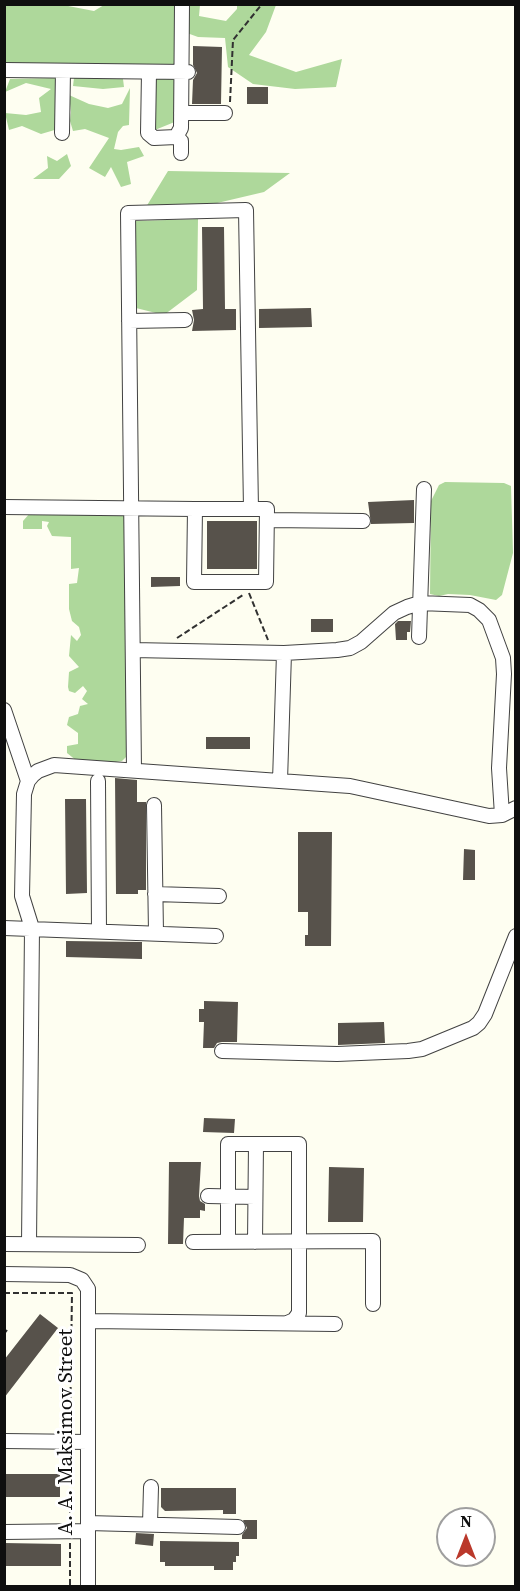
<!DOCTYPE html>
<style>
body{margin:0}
#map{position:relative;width:520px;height:1591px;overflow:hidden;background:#fefef1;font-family:"Source Serif 4",serif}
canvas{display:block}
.frame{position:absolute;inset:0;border:6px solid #0f0f0f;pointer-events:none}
.north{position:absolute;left:436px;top:1507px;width:60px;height:60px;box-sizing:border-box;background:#fff;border:2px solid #9f9f9f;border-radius:50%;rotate:0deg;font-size:16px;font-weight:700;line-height:24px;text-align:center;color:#0f0f0f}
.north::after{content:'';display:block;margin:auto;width:21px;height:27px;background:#ba382b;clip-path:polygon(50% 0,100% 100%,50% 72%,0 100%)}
</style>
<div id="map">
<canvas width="520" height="1591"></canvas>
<div class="frame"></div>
<div class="north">N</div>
</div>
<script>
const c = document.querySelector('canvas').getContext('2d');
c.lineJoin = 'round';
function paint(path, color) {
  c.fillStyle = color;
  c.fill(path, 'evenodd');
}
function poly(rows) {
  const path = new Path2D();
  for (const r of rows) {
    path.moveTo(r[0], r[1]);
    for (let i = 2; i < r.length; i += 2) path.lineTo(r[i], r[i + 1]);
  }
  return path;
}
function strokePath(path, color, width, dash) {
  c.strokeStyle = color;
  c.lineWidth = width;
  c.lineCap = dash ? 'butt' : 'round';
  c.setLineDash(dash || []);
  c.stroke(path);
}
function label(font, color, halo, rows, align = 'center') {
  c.font = font + ' "Source Serif 4",serif';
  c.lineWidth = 6;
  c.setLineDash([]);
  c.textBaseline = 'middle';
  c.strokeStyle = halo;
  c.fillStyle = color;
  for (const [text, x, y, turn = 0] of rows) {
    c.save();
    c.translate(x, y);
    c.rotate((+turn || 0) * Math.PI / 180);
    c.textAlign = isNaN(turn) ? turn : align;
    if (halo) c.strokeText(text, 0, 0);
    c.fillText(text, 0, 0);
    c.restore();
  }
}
paint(poly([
 [5,5,63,5,94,11,104,5,178,5,178,65,5,63],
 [188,5,200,5,199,16,226,21,237,9,237,5,276,5,266,32,249,55,296,72,342,59,336,87,295,89,253,84,228,67,225,38,198,37,187,33],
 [156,77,178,77,177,121,155,130],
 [58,78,58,129,41,134,22,126,9,130,5,113,26,115,41,112,39,98,51,89,26,83,5,92,10,79],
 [74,78,123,79,124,87,103,89,73,86],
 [130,88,129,125,123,126,118,132,114,149,121,150,139,147,144,156,127,162,131,184,121,187,111,167,105,177,89,168,109,138,85,129,73,131,70,121,71,112,69,95,89,104,108,108,122,104],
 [67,154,71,166,59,179,33,179,48,168,47,156,57,161],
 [168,171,290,173,264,192,213,204,146,207],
 [198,219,197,290,164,315,136,308,136,221],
 [445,482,504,483,511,486,513,553,502,595,496,600,470,595,448,594,439,596,430,594,431,501,439,485],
 [30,513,123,513,127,516,129,754,122,761,109,763,77,761,67,753,67,746,78,744,78,733,67,725,69,717,78,714,80,706,88,704,82,699,87,691,83,686,75,693,69,691,68,687,69,672,79,667,69,656,71,635,77,641,81,635,79,627,72,621,69,609,69,584,77,583,79,568,71,569,71,537,52,536,47,526,49,522,42,521,42,529,23,529,23,521]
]), '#aed89b');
paint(poly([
 [193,46,222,47,221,104,192,104,193,80,197,73,193,65],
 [247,87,268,87,268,104,247,104],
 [202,227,224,227,225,309,236,309,236,330,192,331,194,320,192,310,203,309],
 [311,308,312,327,259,328,259,309],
 [414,500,414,523,371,524,368,502],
 [207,521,257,521,257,569,207,569],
 [151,577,180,577,180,586,151,587],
 [311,619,333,619,333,632,311,632],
 [398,621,411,621,410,632,407,632,407,640,396,640,395,624],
 [206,737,250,737,250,749,206,749],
 [115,778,137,780,137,802,146,802,146,890,138,890,138,894,116,894],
 [65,799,86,799,87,893,66,894],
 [298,832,332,832,331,946,305,946,305,935,308,935,308,912,298,912],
 [464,849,475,850,475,880,463,880],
 [66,941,142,942,142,959,66,957],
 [204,1001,238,1002,237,1042,222,1042,217,1043,214,1048,203,1048,204,1022,199,1022,199,1009,204,1009],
 [384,1022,385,1043,338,1045,338,1023],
 [204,1118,235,1119,234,1133,203,1132],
 [169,1162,201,1162,199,1196,200,1201,205,1204,205,1211,200,1210,200,1218,184,1218,183,1244,168,1244],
 [329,1167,364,1168,363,1222,328,1222],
 [40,1314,58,1328,4,1398,4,1360],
 [4,1474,60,1474,60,1497,4,1497],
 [161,1488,236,1488,236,1514,223,1514,223,1510,165,1511,161,1507],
 [243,1520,257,1520,257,1539,242,1539,242,1535,247,1528],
 [136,1533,154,1534,153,1546,135,1544],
 [160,1541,239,1542,239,1556,236,1556,236,1562,233,1562,233,1570,214,1570,214,1566,165,1566,165,1562,160,1562],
 [4,1543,61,1544,61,1566,4,1566]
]), '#57524b');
const minor = poly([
 [4,70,188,72],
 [149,72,148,133,154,138,176,137,181,128,182,4],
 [181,113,225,113],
 [62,133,63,71],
 [176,137,181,141,181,153],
 [129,321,185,320],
 [4,507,195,509,267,509,266,582,194,582,195,509],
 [267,520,363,521],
 [419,637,424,489],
 [133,650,284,653,337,650,350,648,361,642,394,613,407,607,420,603,470,605,479,610,489,620,503,658,504,674,499,768,502,815],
 [4,710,28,781],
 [134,770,128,213,246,210,251,509],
 [98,781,99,931],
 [280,781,284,653],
 [154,805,156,933],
 [155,894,219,896],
 [4,928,216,936],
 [222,1051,337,1054,408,1051,422,1049,473,1028,479,1023,485,1014,516,936],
 [208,1196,255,1197],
 [193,1242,373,1241,373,1304],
 [228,1242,228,1144,299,1144,299,1313,294,1320,287,1323],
 [255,1242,256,1144],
 [4,1244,138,1245],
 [29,1244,32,928,22,896,24,794,28,781,33,775,38,771,54,765,350,786,489,816,502,815,516,808],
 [4,1274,70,1275,82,1280,88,1289,88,1586],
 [89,1321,335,1324],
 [4,1441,88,1442],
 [88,1523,238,1527],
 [150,1524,151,1487],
 [4,1532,88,1531]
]);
strokePath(minor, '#424242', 16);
strokePath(poly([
 [230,102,233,40,262,4],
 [249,593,268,640],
 [177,638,243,595],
 [4,1293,72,1293,70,1430],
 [4,1334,7,1330],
 [70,1453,70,1520],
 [70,1543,70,1586]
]), '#313131', 2, [6, 3]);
strokePath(minor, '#fff', 14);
label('21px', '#0f0f0f', '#fff', [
 ["A. A. Maksimov Street",67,1432,-90]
]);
</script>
